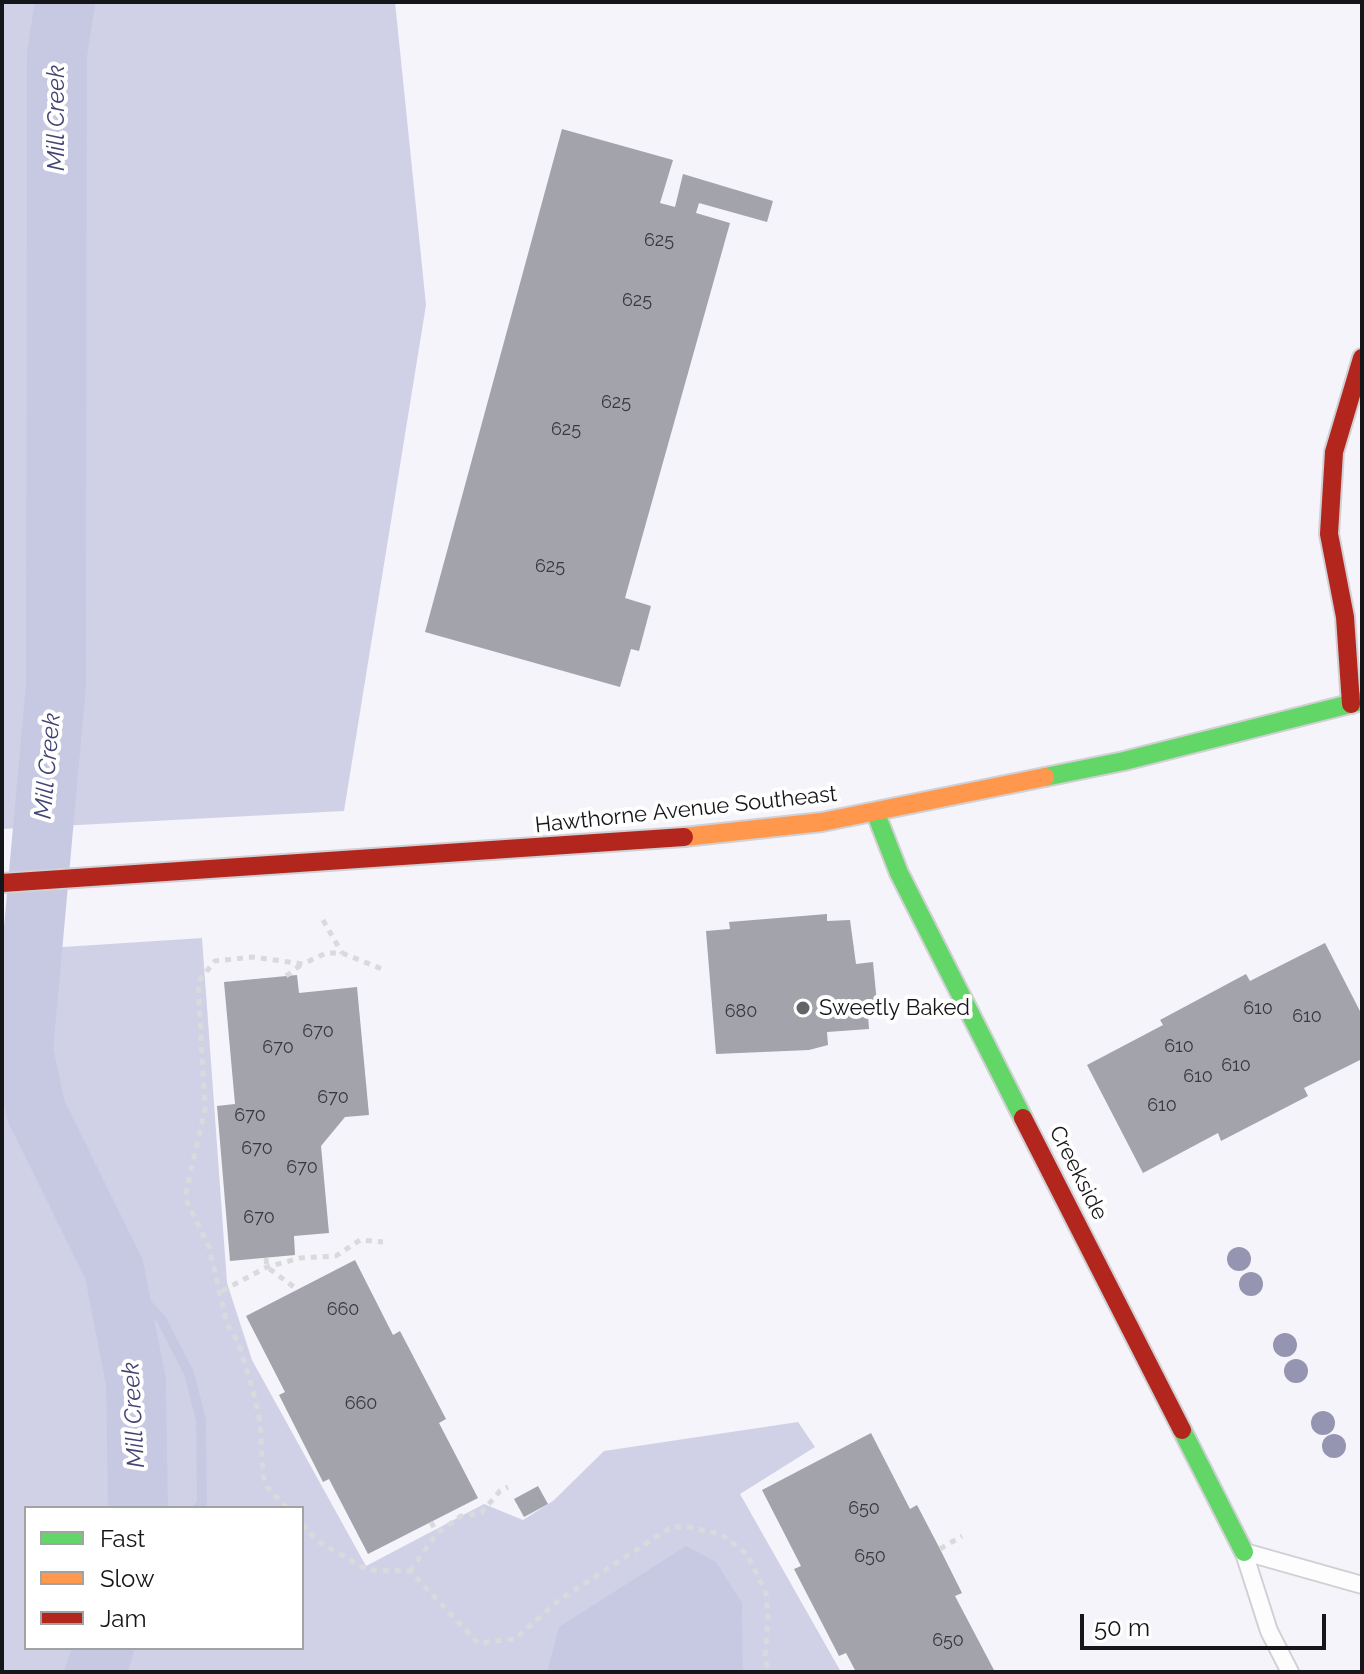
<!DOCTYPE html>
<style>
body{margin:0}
#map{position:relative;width:1364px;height:1674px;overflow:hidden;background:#f4f4fa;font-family:Raleway,sans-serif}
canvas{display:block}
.frame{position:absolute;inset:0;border:4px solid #151619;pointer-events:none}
.legend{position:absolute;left:24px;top:1506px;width:280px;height:144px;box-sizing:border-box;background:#fff;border:2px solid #a1a2a3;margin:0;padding:10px 14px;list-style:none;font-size:24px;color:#151619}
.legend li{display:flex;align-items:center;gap:16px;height:40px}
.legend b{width:40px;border:2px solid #a1a2a3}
.scale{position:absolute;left:1080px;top:1614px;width:246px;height:36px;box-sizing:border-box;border:4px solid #151619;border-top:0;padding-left:10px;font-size:24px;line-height:28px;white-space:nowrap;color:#151619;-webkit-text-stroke:6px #fff;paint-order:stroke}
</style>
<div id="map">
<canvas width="1364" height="1674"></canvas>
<div class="frame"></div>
<ul class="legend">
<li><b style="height:10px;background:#63d668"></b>Fast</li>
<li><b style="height:10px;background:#ff974d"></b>Slow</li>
<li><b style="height:10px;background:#b3261e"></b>Jam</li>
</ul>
<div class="scale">50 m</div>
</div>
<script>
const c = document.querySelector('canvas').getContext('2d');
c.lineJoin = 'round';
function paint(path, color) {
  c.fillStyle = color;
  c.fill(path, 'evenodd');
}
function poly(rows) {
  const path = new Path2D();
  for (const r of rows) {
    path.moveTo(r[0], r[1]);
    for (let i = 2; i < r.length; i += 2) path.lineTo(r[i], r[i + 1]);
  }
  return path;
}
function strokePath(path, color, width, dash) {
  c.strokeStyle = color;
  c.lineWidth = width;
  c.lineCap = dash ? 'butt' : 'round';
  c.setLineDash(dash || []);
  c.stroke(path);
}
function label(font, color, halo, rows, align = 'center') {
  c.font = font + ' Raleway,sans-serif';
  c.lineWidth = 8;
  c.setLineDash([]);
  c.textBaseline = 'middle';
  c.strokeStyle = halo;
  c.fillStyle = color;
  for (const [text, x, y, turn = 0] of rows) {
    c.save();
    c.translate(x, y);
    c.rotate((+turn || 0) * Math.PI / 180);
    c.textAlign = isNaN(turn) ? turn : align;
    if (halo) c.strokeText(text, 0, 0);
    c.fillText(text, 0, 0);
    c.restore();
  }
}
paint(poly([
 [2,2,395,2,426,305,344,811,2,829],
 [202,938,227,1283,252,1360,366,1566,484,1504,523,1520,553,1501,604,1451,798,1422,815,1447,740,1494,841,1672,2,1672,2,951],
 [26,1508,302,1508,302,1648,26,1648]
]), '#d0d1e7');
paint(poly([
 [686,1546,716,1562,742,1603,743,1672,547,1672,559,1627]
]), '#c7c9e3');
strokePath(poly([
 [114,1269,161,1319,189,1373,201,1420,202,1503,198,1508]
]), '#c7c9e3', 10);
strokePath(poly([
 [65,2,57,55,56,685,23,1050,36,1111,114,1269,136,1382,138,1508],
 [95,1672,104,1648]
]), '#c7c9e3', 60);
paint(poly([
 [562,129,673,160,660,203,675,207,683,174,773,201,767,222,699,203,696,213,730,223,625,598,651,606,639,651,631,649,620,687,425,632],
 [827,914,827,921,850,920,856,964,873,962,878,1014,868,1015,869,1029,827,1032,828,1045,809,1050,716,1054,706,931,730,929,729,922],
 [1325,943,1362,1015,1362,1059,1304,1088,1308,1096,1221,1141,1218,1133,1143,1173,1087,1065,1163,1025,1160,1020,1246,974,1250,981],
 [297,975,299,993,357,987,369,1115,345,1117,321,1146,329,1233,294,1236,295,1255,230,1261,217,1106,235,1104,224,982],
 [355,1260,393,1335,400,1331,446,1419,439,1423,478,1498,368,1554,329,1479,323,1482,279,1395,285,1392,246,1316],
 [871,1433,910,1509,917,1505,940,1549,962,1593,955,1596,995,1672,856,1672,846,1653,839,1656,794,1569,801,1566,762,1490],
 [538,1486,548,1504,524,1517,514,1499]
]), '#a2a3ab');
const lane = poly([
 [1245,1552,1362,1585],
 [1244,1553,1269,1631,1290,1672]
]);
const fast = poly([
 [1045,777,1124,761,1362,701],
 [876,814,899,873,1023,1118],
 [1182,1430,1244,1552]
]);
const slow = poly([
 [684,837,822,822,1045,777]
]);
const jam = poly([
 [1351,704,1345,617,1329,534,1334,452,1362,358],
 [2,883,684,837],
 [1023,1118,1182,1430]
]);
strokePath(lane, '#d0d0d5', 20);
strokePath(fast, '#d0d0d5', 22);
strokePath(slow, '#d0d0d5', 22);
strokePath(jam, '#d0d0d5', 22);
strokePath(poly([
 [323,920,342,953],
 [286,976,302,964],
 [266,1258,267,1267,298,1290],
 [222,1291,267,1267,300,1258,336,1256,360,1240,383,1242],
 [287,1508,267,1487,263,1475,260,1422,253,1391,239,1344,227,1324,209,1247,185,1197,205,1109,198,982,215,961,253,957,303,964,326,953,342,953,382,969],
 [431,1522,437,1533],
 [302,1524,319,1542,367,1570,410,1571,478,1643,515,1639,559,1600,670,1528,684,1526,721,1534,747,1554,766,1593,768,1619,765,1659,769,1672],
 [940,1549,962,1536],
 [410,1571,437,1533,461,1516,481,1513,500,1491,508,1487]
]), '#dadadc', 5, [6, 6]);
strokePath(lane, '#fdfdfe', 16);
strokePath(fast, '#63d668', 18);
strokePath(slow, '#ff974d', 18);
strokePath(jam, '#b3261e', 18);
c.fillStyle = '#9595b2';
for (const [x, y] of [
 [1239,1259],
 [1251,1284],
 [1285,1345],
 [1296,1371],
 [1323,1423],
 [1334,1446]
]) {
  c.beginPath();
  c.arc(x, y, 12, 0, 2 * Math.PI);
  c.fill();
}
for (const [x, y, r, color] of [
 [803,1008,8,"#636468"]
]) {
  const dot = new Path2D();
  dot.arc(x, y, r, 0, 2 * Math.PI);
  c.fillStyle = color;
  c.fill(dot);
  strokePath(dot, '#fff', 3);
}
label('18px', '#38393e', null, [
 ["625",659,241],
 ["625",637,301],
 ["625",616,403],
 ["625",566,430],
 ["625",550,567],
 ["610",1258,1009],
 ["680",741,1012],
 ["610",1307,1017],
 ["670",318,1032],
 ["610",1179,1047],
 ["670",278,1048],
 ["610",1236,1066],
 ["610",1198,1077],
 ["670",333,1098],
 ["610",1162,1106],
 ["670",250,1116],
 ["670",257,1149],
 ["670",302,1168],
 ["670",259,1218],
 ["660",343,1310],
 ["660",361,1404],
 ["650",864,1509],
 ["650",870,1557],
 ["650",948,1641]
]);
label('22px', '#151619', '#fff', [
 ["Hawthorne Avenue Southeast",686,810,-6],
 ["Creekside",1078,1173,63]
]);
label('22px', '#151619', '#fff', [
 ["Sweetly Baked",819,1008]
], 'left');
label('italic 24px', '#444474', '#fff', [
 ["Mill Creek",57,118,-90],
 ["Mill Creek",48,766,-85],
 ["Mill Creek",134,1415,-93]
]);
</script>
